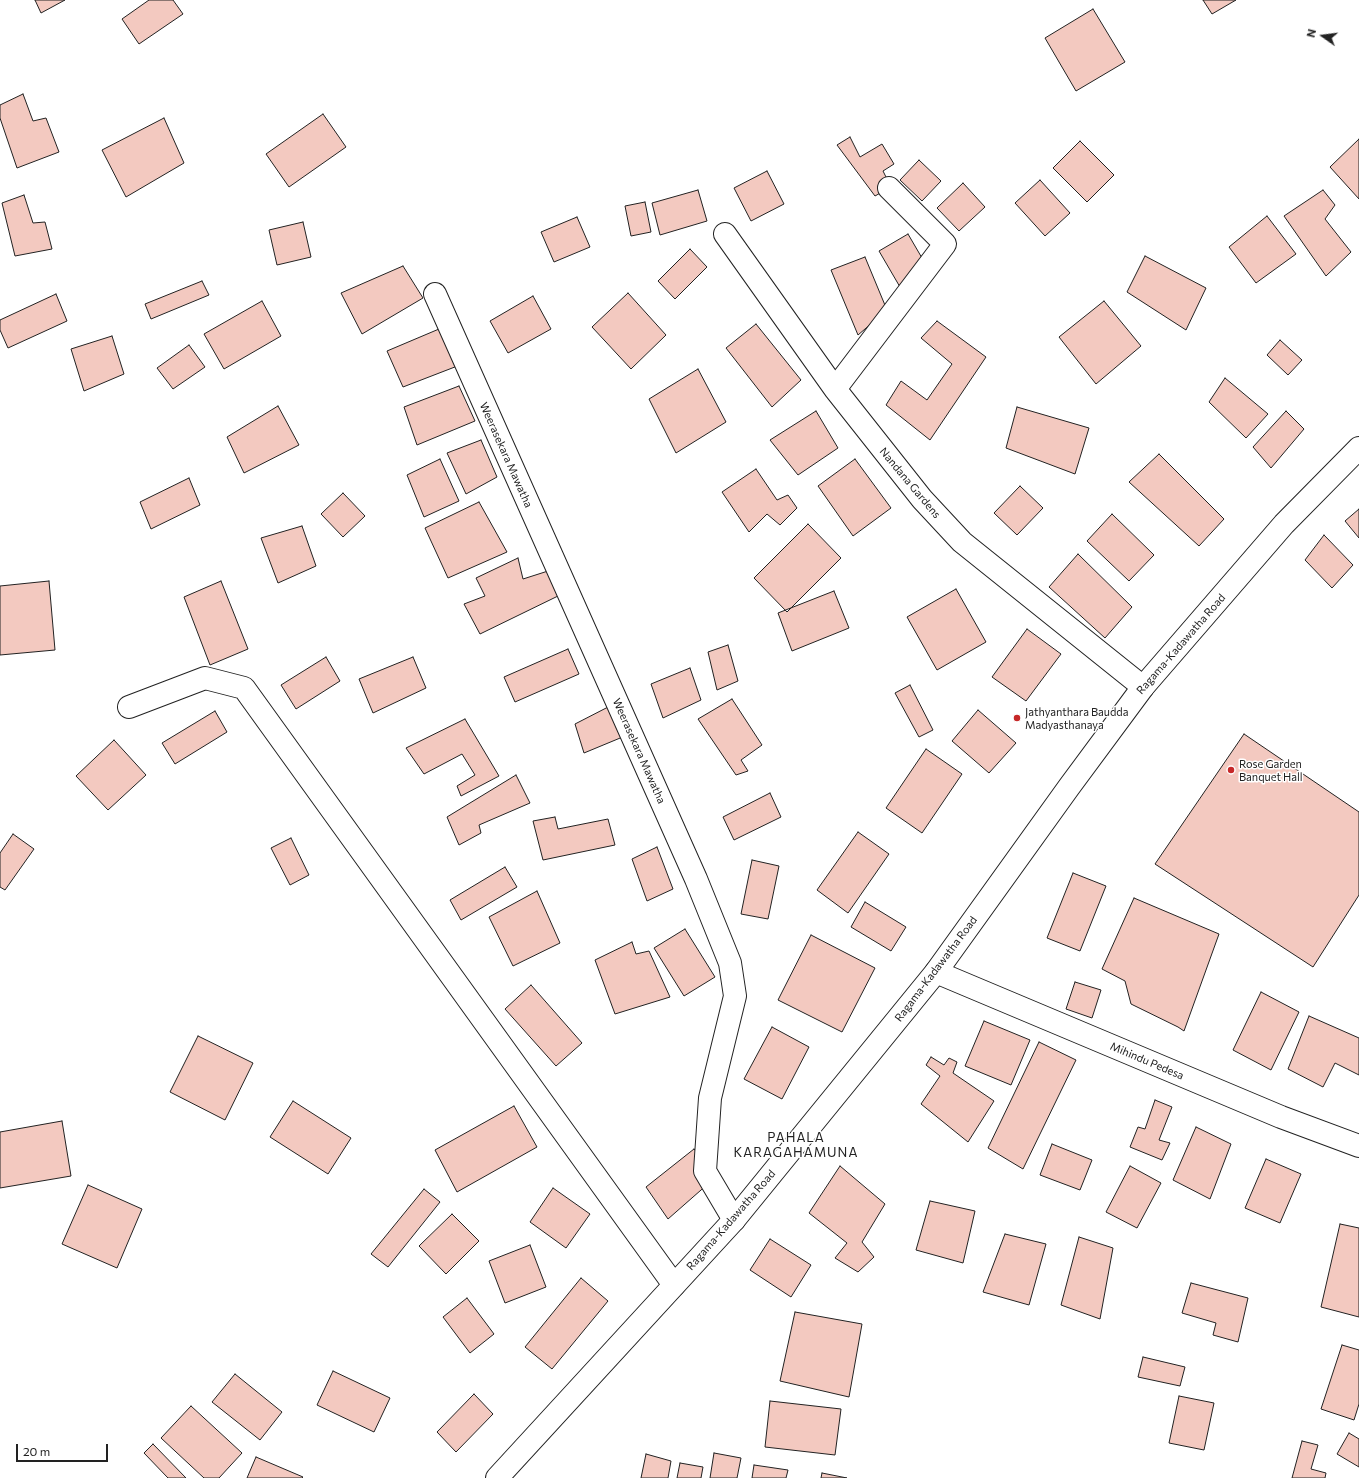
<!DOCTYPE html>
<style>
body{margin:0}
#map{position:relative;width:1359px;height:1478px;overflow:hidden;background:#fff;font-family:Commissioner,sans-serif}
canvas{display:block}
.north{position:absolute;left:1303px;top:16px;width:40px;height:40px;-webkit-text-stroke:3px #fff;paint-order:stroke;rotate:284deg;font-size:11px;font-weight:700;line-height:16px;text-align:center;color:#222}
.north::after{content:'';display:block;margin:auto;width:14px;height:18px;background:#222;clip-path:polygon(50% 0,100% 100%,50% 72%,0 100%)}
.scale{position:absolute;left:16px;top:1444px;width:92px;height:18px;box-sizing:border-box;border:2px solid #222;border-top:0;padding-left:5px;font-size:12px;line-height:14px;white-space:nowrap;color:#222;-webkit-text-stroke:3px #fff;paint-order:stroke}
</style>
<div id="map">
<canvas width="1359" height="1478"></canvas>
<div class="north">N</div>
<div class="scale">20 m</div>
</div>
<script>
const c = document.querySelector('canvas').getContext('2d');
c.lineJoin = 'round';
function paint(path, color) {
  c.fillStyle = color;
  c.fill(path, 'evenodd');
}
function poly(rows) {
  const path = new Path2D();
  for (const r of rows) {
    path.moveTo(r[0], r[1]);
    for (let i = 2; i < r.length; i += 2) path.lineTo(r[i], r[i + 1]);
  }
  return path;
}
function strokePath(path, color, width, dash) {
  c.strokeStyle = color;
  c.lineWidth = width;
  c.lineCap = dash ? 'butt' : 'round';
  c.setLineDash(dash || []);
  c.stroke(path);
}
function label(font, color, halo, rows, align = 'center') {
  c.font = font + ' Commissioner,sans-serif';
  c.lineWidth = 3;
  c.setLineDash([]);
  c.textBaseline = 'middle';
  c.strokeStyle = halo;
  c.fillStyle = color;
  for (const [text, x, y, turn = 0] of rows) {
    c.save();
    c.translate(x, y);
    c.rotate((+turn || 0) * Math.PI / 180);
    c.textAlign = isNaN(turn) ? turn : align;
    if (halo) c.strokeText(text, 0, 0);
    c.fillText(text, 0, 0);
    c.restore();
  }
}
const building = poly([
 [35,0,65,0,41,13,35,0],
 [149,0,173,0,183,14,139,44,122,19,149,0],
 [1203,0,1236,0,1212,14,1203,0],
 [1093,9,1125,62,1076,91,1045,38,1093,9],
 [23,94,33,121,46,118,59,152,17,168,0,118,0,105,23,94],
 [323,114,346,147,289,187,266,154,323,114],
 [164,118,184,163,126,197,102,150,164,118],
 [850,137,860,157,882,144,894,164,883,171,891,187,875,196,837,145,850,137],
 [1359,139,1359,199,1330,167,1359,139],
 [1080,141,1114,175,1087,202,1053,168,1080,141],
 [919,160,941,181,922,201,900,180,919,160],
 [767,171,784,204,751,221,734,188,767,171],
 [1040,180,1070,213,1045,236,1015,203,1040,180],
 [963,183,985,207,959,231,937,208,963,183],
 [698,190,707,221,660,235,652,203,698,190],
 [1323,190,1335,205,1325,219,1351,252,1326,276,1284,216,1323,190],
 [24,195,33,223,45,222,52,249,15,256,2,203,24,195],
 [645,202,651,232,631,236,625,206,645,202],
 [1267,216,1296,254,1256,283,1229,247,1267,216],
 [577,217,590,247,554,262,541,232,577,217],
 [303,222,311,257,277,265,269,230,303,222],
 [908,234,929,270,900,287,879,251,908,234],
 [690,249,707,267,675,299,658,281,690,249],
 [1145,256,1206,288,1186,330,1127,292,1145,256],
 [865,257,887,310,858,335,831,270,865,257],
 [403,266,423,298,362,334,341,293,403,266],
 [202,281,209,295,151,319,145,304,202,281],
 [628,293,666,335,631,369,592,327,628,293],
 [56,294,67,321,8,348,0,330,0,320,56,294],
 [533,296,551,329,508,353,490,321,533,296],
 [262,301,281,336,224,369,204,334,262,301],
 [1104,301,1141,346,1096,384,1059,337,1104,301],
 [937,321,986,357,930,440,886,405,901,381,927,400,952,364,921,338,937,321],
 [756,324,801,380,772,407,726,348,756,324],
 [439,329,460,365,403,387,387,351,439,329],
 [112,336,124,374,84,391,71,349,112,336],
 [1280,340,1302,360,1288,375,1267,355,1280,340],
 [189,345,205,367,173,389,157,368,189,345],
 [698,369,726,422,676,453,649,399,698,369],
 [1225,378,1268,414,1246,438,1209,402,1225,378],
 [459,386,475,421,417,445,404,407,459,386],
 [278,406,299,445,244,473,227,437,278,406],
 [1017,407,1089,428,1075,474,1006,448,1017,407],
 [816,411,838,448,798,475,770,440,816,411],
 [1286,411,1304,429,1271,468,1253,447,1286,411],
 [481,440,497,477,466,494,447,453,481,440],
 [1159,454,1224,519,1199,546,1129,482,1159,454],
 [440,459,459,501,424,517,407,475,440,459],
 [855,459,891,508,853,536,818,486,855,459],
 [756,469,777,500,788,495,797,508,780,525,767,514,749,532,722,492,756,469],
 [189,478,200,505,151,529,140,502,189,478],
 [1020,486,1043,508,1017,535,994,513,1020,486],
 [343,493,365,516,343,537,321,514,343,493],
 [479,502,507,552,448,578,425,528,479,502],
 [1359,509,1359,538,1345,521,1359,509],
 [1112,514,1154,555,1129,581,1087,541,1112,514],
 [808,524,841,558,787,612,754,578,808,524],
 [302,526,316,566,278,583,261,538,302,526],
 [1324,535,1353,565,1332,588,1305,560,1324,535],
 [1078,554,1132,607,1105,638,1049,587,1078,554],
 [518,558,523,579,548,571,558,596,480,634,464,604,485,596,476,578,518,558],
 [49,581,55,650,0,655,0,586,49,581],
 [221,581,248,649,210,665,184,597,221,581],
 [956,589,986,642,937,670,907,617,956,589],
 [834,591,849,628,792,651,778,613,834,591],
 [1027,629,1061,654,1026,701,992,677,1027,629],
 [728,645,738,681,717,690,708,652,728,645],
 [568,649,579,674,515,702,504,677,568,649],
 [326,657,340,681,296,709,281,685,326,657],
 [413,657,426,688,373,713,359,679,413,657],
 [690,668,701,700,663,718,651,684,690,668],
 [910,685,933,730,919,737,895,693,910,685],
 [732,699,762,745,741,760,748,771,736,775,698,719,732,699],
 [612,705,625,736,584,753,575,724,612,705],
 [978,710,1016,743,989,773,952,741,978,710],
 [215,711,227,732,175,764,162,743,215,711],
 [465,719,499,776,461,796,457,786,475,775,462,754,424,774,406,748,465,719],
 [1244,734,1359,812,1359,895,1313,967,1155,864,1244,734],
 [114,740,146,775,108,810,76,776,114,740],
 [926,749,962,774,922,833,886,808,926,749],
 [516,775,530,803,479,825,481,833,459,845,447,817,516,775],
 [770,793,781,817,734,840,723,817,770,793],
 [555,817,558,829,608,819,615,845,543,860,533,821,555,817],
 [858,832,889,854,848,913,817,890,858,832],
 [13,834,34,849,5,890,0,887,0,853,13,834],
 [291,838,309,875,290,885,271,848,291,838],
 [657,847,673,889,647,901,632,859,657,847],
 [752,860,779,866,768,919,741,914,752,860],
 [505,867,517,887,461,920,450,900,505,867],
 [1073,873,1106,886,1080,951,1047,938,1073,873],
 [537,891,560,943,513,966,489,917,537,891],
 [1134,898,1219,934,1184,1031,1178,1027,1131,1004,1125,981,1102,969,1134,898],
 [865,902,906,927,891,951,851,927,865,902],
 [685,929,715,977,684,996,654,948,685,929],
 [811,935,875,968,842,1032,778,1000,811,935],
 [632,942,636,954,649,951,670,997,615,1014,595,960,632,942],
 [1075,982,1101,990,1092,1018,1066,1009,1075,982],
 [531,985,582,1043,556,1066,505,1009,531,985],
 [1261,992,1299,1012,1271,1070,1233,1050,1261,992],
 [1309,1016,1359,1038,1359,1075,1335,1063,1323,1087,1288,1069,1309,1016],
 [984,1021,1030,1040,1011,1085,965,1066,984,1021],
 [772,1027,809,1047,782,1099,744,1079,772,1027],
 [198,1036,253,1063,225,1120,170,1092,198,1036],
 [1039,1042,1076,1060,1023,1169,988,1148,1039,1042],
 [931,1057,944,1065,949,1058,957,1062,953,1073,994,1101,968,1142,921,1104,940,1076,926,1065,931,1057],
 [1155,1100,1172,1107,1159,1140,1170,1143,1162,1160,1130,1147,1138,1127,1145,1129,1155,1100],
 [293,1101,351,1138,328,1174,270,1137,293,1101],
 [514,1106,537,1147,457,1192,435,1150,514,1106],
 [62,1121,71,1176,0,1188,0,1132,62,1121],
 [1196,1127,1231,1144,1210,1199,1173,1180,1196,1127],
 [1052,1144,1092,1160,1080,1190,1040,1175,1052,1144],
 [694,1149,717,1176,668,1219,646,1187,694,1149],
 [1266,1159,1301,1174,1280,1223,1245,1208,1266,1159],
 [840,1166,885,1204,862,1242,874,1257,858,1272,835,1258,847,1243,809,1213,840,1166],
 [1130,1166,1161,1183,1137,1228,1106,1212,1130,1166],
 [88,1185,142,1209,117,1268,62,1244,88,1185],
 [553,1188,590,1214,566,1248,530,1222,553,1188],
 [424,1189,440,1202,388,1267,371,1254,424,1189],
 [930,1201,975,1211,963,1263,916,1250,930,1201],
 [452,1214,479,1241,446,1274,419,1246,452,1214],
 [1340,1224,1359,1228,1359,1317,1321,1307,1340,1224],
 [1005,1234,1046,1244,1029,1305,983,1292,1005,1234],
 [1079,1237,1113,1248,1100,1319,1061,1305,1079,1237],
 [770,1239,811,1265,791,1297,750,1270,770,1239],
 [530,1245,546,1287,505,1303,489,1261,530,1245],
 [581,1278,608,1301,552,1369,525,1347,581,1278],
 [1191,1283,1248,1298,1238,1342,1213,1335,1216,1323,1182,1313,1191,1283],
 [467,1298,494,1334,470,1353,443,1317,467,1298],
 [795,1312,862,1324,849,1397,780,1381,795,1312],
 [1342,1345,1359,1350,1359,1404,1354,1420,1321,1409,1342,1345],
 [1143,1357,1185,1367,1180,1386,1138,1377,1143,1357],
 [333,1371,390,1398,374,1432,317,1405,333,1371],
 [235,1374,282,1412,260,1440,212,1402,235,1374],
 [474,1394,493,1414,456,1452,437,1432,474,1394],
 [1179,1396,1214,1403,1204,1450,1169,1443,1179,1396],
 [770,1401,841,1409,835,1455,765,1447,770,1401],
 [191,1406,242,1453,219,1478,204,1478,161,1438,191,1406],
 [1349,1433,1359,1439,1359,1467,1337,1454,1349,1433],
 [1302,1441,1318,1445,1311,1469,1326,1473,1325,1478,1292,1478,1302,1441],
 [153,1444,186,1478,168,1478,144,1453,153,1444],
 [714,1453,741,1458,737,1478,710,1478,714,1453],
 [646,1454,671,1461,668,1478,641,1478,646,1454],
 [256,1457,303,1477,302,1478,247,1478,256,1457],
 [680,1463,703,1467,701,1478,677,1478,680,1463],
 [754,1465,788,1470,786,1478,752,1478,754,1465],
 [822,1473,847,1478,821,1478,822,1473]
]);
paint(building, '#f3c9c0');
strokePath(building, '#222', 1);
const minor = poly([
 [725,234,835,389,922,499,962,542,1143,687],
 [435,294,696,879,730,963,735,996,710,1098,705,1171,734,1220],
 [835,389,945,244,889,188],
 [129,707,205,678,244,688,674,1285],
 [936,972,1281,1117,1359,1146]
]);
const primary = poly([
 [497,1478,734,1220,936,972,1069,787,1143,687,1284,524,1359,448]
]);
strokePath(minor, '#222', 24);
strokePath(primary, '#222', 24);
strokePath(minor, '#fff', 22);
strokePath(primary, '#fff', 22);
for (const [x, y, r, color] of [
 [1017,718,4,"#c62828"],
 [1231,770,4,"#c62828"]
]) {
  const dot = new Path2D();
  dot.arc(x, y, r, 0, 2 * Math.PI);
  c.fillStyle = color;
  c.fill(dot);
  strokePath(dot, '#fff', 1.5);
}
label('11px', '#222', '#fff', [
 ["Weerasekara Mawatha",506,455,66],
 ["Nandana Gardens",910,483,50],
 ["Ragama-Kadawatha Road",1181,644,-49],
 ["Weerasekara Mawatha",639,751,66],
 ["Ragama-Kadawatha Road",936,969,-53],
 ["Mihindu Pedesa",1147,1061,23],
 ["Ragama-Kadawatha Road",731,1220,-49]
]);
label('11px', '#222', '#fff', [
 ["Jathyanthara Baudda",1025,712],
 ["Madyasthanaya",1025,725],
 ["Rose Garden",1239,764],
 ["Banquet Hall",1239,777]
], 'left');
c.letterSpacing = '1px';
label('13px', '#222', '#fff', [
 ["PAHALA",796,1138],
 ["KARAGAHAMUNA",796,1153]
]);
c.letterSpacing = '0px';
</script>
